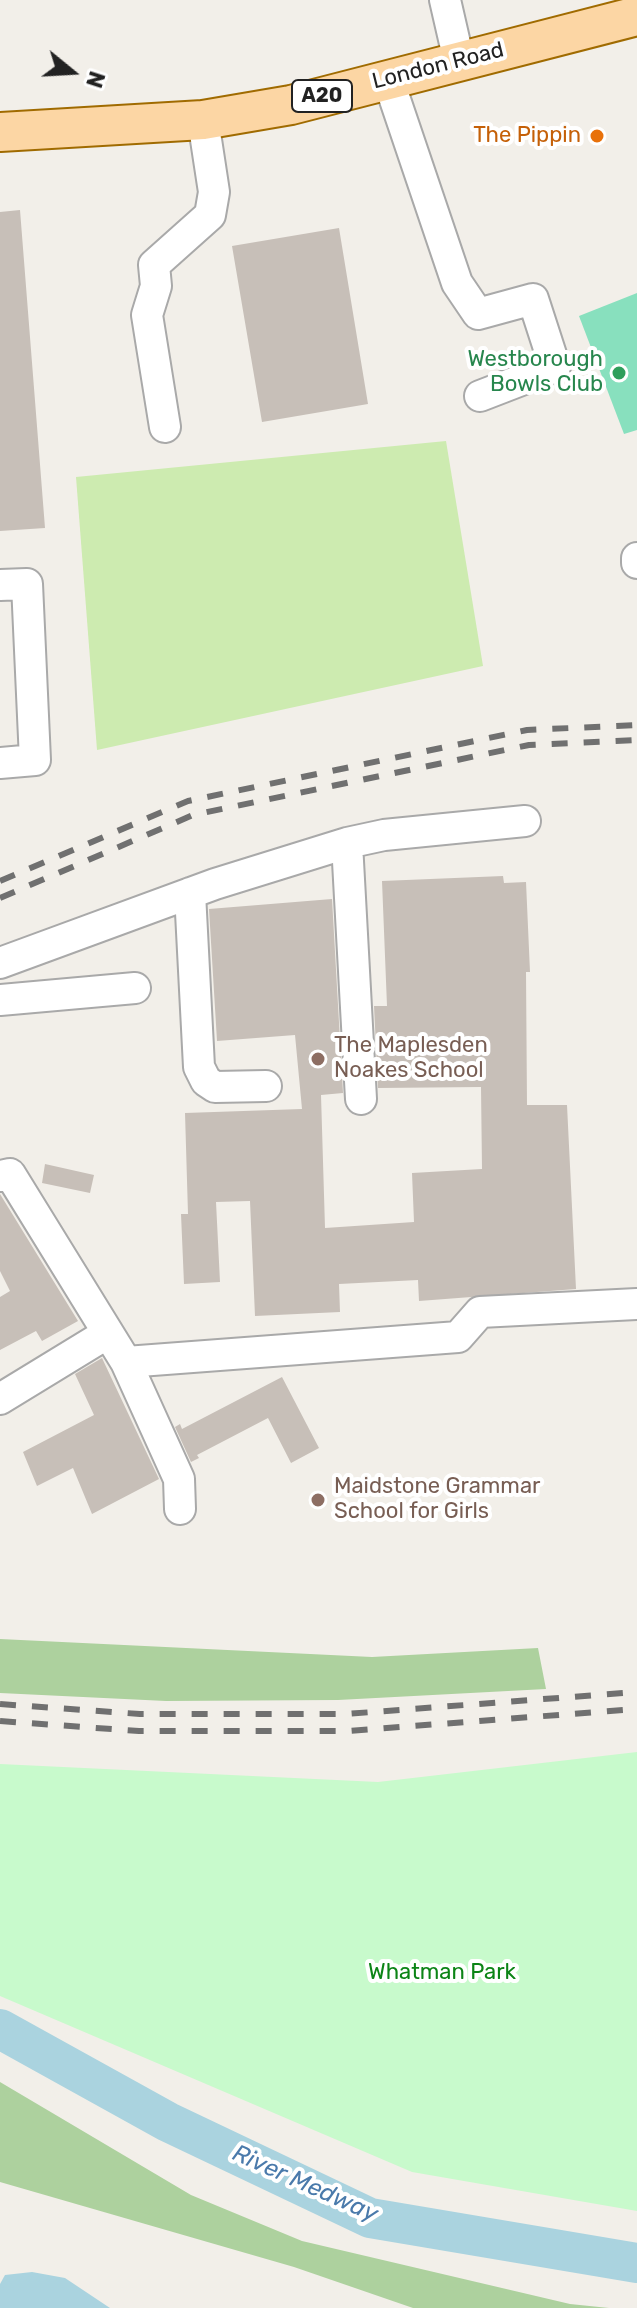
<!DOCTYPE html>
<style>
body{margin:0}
#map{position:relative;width:637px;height:2308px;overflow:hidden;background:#f2efe9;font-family:Rubik,sans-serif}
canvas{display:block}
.north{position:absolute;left:32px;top:32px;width:80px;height:80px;-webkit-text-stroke:6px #fff;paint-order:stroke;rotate:108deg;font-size:22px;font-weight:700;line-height:32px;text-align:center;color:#222}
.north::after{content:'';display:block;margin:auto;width:28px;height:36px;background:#222;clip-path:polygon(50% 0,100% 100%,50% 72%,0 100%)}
</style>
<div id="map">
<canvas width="637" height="2308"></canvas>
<div class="north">N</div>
</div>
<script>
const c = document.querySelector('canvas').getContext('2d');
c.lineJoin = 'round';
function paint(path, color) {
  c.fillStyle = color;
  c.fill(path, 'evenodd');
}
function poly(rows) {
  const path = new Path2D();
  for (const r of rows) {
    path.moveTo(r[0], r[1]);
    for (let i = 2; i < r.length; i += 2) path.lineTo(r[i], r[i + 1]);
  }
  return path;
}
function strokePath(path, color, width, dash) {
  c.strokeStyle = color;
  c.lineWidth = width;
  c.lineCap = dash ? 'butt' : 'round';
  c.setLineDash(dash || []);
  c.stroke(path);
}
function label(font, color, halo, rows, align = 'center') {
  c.font = font + ' Rubik,sans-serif';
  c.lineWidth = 8;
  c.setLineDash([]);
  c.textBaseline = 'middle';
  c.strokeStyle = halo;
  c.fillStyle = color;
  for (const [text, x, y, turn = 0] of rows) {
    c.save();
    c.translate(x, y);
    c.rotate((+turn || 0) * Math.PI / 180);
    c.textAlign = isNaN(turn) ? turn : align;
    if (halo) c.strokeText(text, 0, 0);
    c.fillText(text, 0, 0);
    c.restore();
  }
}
paint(poly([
 [446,441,483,666,97,750,76,477]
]), '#cdebb0');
paint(poly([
 [0,1639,372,1657,538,1648,546,1689,338,1700,166,1701,0,1693],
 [0,2082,191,2195,302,2241,570,2304,609,2308,413,2308,294,2267,0,2182]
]), '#add19e');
paint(poly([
 [637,1752,637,2211,412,2172,0,1996,0,1764,378,1782]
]), '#c8facc');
paint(poly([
 [637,293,637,430,624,434,579,316]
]), '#88e0be');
paint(poly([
 [32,2272,65,2278,110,2308,0,2308,0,2284,5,2275]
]), '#aad3df');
strokePath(poly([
 [0,2029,168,2122,370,2218,637,2263]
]), '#aad3df', 40);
paint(poly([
 [20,210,45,528,0,531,0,212],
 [339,228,368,404,262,422,232,246],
 [503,876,504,883,526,882,530,972,526,972,527,1105,567,1105,576,1289,419,1301,418,1280,339,1284,340,1312,255,1316,250,1201,216,1202,220,1282,184,1284,181,1214,188,1214,185,1113,302,1109,295,1035,217,1041,209,909,332,899,343,1093,321,1095,325,1228,414,1222,412,1173,482,1169,481,1087,378,1088,374,1006,387,1006,382,881],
 [45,1164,94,1175,90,1193,42,1183],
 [0,1194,78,1321,42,1341,36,1331,0,1350,0,1297,10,1291,0,1271],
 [102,1358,159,1479,92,1514,73,1468,37,1486,23,1452,94,1415,75,1374],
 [282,1377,319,1448,291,1463,268,1418,197,1455,199,1458,191,1462,175,1427,180,1424,182,1429]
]), '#c7bfb8');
const minor = poly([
 [445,0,459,61],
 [388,79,457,283,478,314,533,299,555,367,480,396],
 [165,427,147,315,156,286,154,265,210,215,214,192,203,120],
 [637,558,637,563],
 [0,585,27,584,35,760,0,763],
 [347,843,361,1099],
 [190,893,199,1067,206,1081,215,1087,266,1086],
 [0,963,215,884,347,843,384,835,525,821],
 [0,1000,135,988],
 [0,1176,10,1174,126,1362,458,1337,480,1312,637,1304],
 [126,1362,179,1479,180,1509],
 [0,1399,108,1333]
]);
const major = poly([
 [0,132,203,120,291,105,637,16]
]);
strokePath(minor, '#a9a9a9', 34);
strokePath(major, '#a06b00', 42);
strokePath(minor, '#fff', 30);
strokePath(major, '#fcd6a4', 38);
strokePath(poly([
 [0,881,188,801,527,730,637,725],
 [0,898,193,815,529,745,637,740],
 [0,1704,140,1714,346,1714,637,1692],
 [0,1721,139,1731,347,1731,637,1709]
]), '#707070', 6, [16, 16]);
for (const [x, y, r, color] of [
 [597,136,8,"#e8710a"],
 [619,373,8,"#2e9e5b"],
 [318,1059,8,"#8d6e63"],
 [318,1500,8,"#8d6e63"]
]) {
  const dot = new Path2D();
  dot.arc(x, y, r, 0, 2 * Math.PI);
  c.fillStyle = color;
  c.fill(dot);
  strokePath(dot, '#fff', 3);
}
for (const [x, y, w] of [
 [322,96,60]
]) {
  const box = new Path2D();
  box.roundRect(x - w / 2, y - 16, w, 32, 6);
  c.fillStyle = '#fff';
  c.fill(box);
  strokePath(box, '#222', 2);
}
label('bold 20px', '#222', null, [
 ["A20",322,96]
]);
label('22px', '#222', '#fff', [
 ["London Road",438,66,-14]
]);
label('22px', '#c56008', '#fff', [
 ["The Pippin",581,136]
], 'right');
label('22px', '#27864d', '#fff', [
 ["Westborough",603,360],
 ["Bowls Club",603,385]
], 'right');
label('22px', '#785e54', '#fff', [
 ["The Maplesden",334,1046],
 ["Noakes School",334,1071],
 ["Maidstone Grammar",334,1487],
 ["School for Girls",334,1512]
], 'left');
label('22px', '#0c8416', '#fff', [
 ["Whatman Park",442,1973]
]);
label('italic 24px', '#4a7aab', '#fff', [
 ["River Medway",305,2184,24]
]);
</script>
